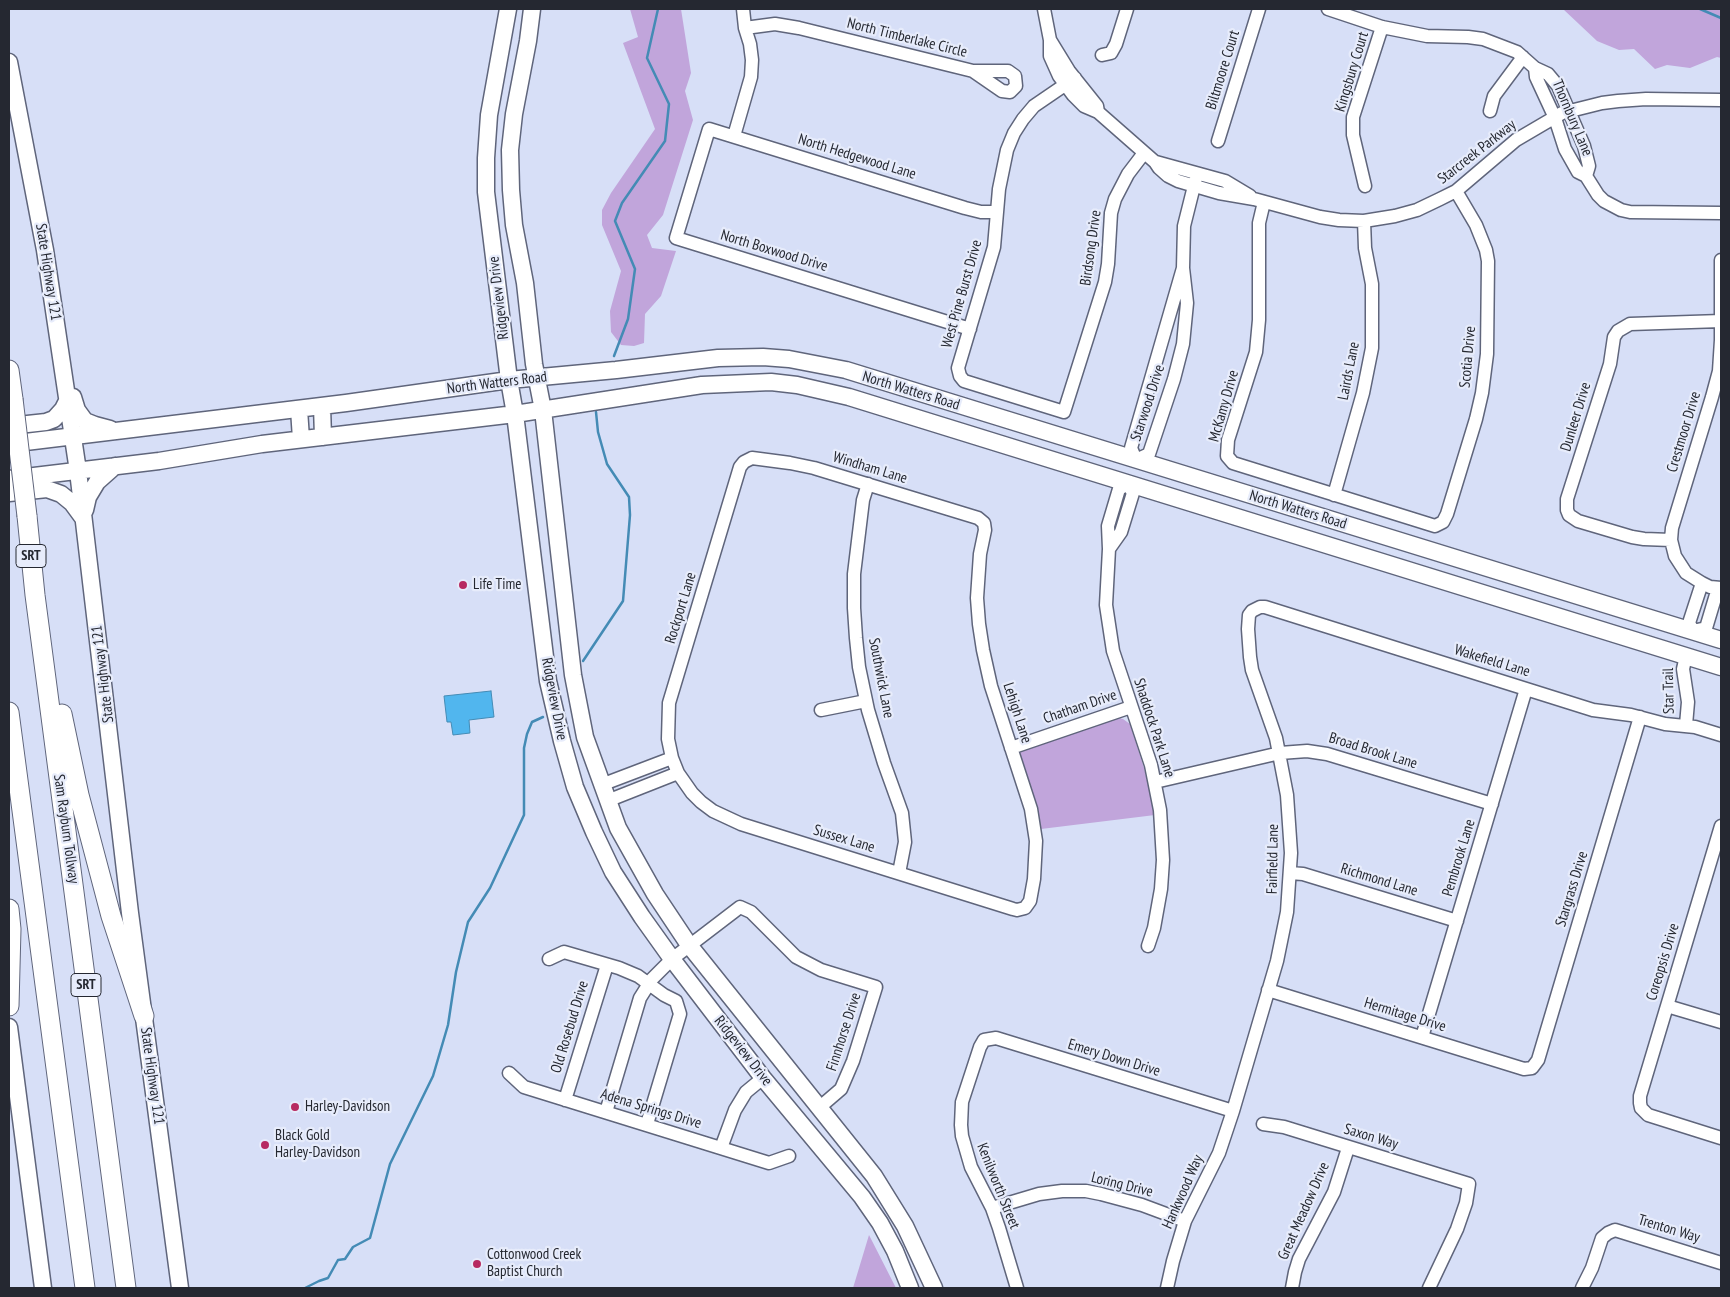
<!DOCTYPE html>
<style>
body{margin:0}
#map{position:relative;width:1730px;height:1297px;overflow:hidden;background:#d7dff7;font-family:"PT Sans Narrow",sans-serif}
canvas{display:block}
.frame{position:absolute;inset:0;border:10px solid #252831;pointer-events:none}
</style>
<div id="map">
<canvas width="1730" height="1297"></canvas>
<div class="frame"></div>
</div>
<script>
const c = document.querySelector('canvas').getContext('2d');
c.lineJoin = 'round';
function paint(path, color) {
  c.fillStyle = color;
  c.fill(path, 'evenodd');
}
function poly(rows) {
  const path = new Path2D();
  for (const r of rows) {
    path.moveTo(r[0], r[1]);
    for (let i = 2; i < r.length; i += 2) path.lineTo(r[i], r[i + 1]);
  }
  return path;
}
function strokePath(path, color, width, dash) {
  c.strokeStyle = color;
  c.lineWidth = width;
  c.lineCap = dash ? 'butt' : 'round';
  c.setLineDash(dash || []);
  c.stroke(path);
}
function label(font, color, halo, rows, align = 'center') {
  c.font = font + ' "PT Sans Narrow",sans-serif';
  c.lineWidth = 4.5;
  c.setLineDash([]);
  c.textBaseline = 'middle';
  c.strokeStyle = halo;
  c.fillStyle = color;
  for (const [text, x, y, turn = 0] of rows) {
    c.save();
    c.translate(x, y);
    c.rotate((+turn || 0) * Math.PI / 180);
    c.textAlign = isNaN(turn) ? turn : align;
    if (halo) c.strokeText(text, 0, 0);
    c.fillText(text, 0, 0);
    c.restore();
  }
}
paint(poly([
 [630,9,681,9,691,73,685,91,693,120,663,215,647,235,652,248,676,251,661,296,645,314,644,343,634,346,621,345,611,332,610,311,621,271,602,225,602,210,611,193,655,129,623,43,638,37],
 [1563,9,1721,9,1721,58,1717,57,1690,68,1667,65,1655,69,1634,49,1619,50,1597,41],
 [1119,718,1123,719,1130,724,1144,768,1155,815,1041,829,1038,812,1018,751],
 [869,1235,896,1288,853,1288]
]), '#c1a5db');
const water = poly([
 [491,691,494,717,469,720,470,733,453,735,451,722,447,722,444,696,491,691]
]);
paint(water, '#51b6ee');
strokePath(water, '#448bb5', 1);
strokePath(poly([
 [1700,9,1721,18],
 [614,356,628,319,635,269,615,221,622,203,665,141,669,104,647,58,658,9],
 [583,661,623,601,630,515,629,497,607,464,598,432,596,412],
 [305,1288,319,1281,328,1278,338,1260,345,1259,353,1247,370,1238,390,1164,433,1076,448,1025,456,972,468,922,490,888,524,815,524,748,527,734,532,722,543,717]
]), '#448bb5', 2.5);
const minor = poly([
 [1044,9,1050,40,1050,56,1059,76,1073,95,1084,106,1098,112,1155,162,1159,168,1168,176,1178,181,1219,193,1254,199,1320,217,1339,220,1364,221,1395,216,1417,210,1440,199,1456,191,1516,140,1562,113,1602,103,1618,101,1646,99,1721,100],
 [1328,9,1382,27,1427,36,1468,37,1483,39,1517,52,1535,68,1548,74,1558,86,1584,146,1589,166,1586,176],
 [745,28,775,24,799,28,973,71,1008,71,1015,76,1016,86,1010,92,1002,91,973,71],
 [1050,40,1069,71,1097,106,1098,112],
 [1102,55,1111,53,1116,44,1127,9],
 [1535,68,1536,77,1555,118,1565,149,1578,172,1586,176,1598,195,1604,201,1621,210,1630,212,1721,213],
 [1075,78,1034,106,1023,119,1014,133,1007,150,999,189,994,247,958,368,960,376,964,381,1064,412,1105,282,1108,264,1111,213,1115,199,1128,174,1144,153],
 [1490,111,1494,96,1523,57],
 [734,136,751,77,752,60,750,44,745,28,743,9],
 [1218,141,1259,9],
 [1156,162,1225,181,1250,196],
 [1365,186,1353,135,1353,117,1382,27],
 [1264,202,1259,223,1259,320,1256,352,1228,440,1227,456,1233,463,1435,526,1443,522,1447,514,1476,419,1482,393,1487,354,1488,261,1486,250,1476,225,1456,191],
 [1721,260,1721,340,1719,371,1712,397,1672,528,1671,540,1675,556,1686,573,1702,583,1710,587,1721,588],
 [1183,268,1131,448,1136,460,1149,454,1174,379,1183,344,1187,303,1183,268,1184,226,1197,174],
 [970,329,676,238,709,129,965,208,981,212,996,212],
 [752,458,790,463,814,468,978,518,984,523,985,530,980,554,977,598,979,624,983,650,991,686,1031,809,1036,841,1034,879,1030,901,1025,908,1017,910,1013,909,741,824,713,811,701,802,692,793,678,773,672,758,668,739,669,703,740,467,744,462,752,458],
 [868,484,863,500,854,574,854,608,856,638,859,667,868,710,884,763,902,813,905,842,899,873],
 [1334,495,1363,393,1372,348,1372,284,1365,248,1364,221],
 [1671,540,1644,539,1632,537,1578,521,1569,515,1567,510,1567,499,1610,364,1614,337,1618,331,1630,324,1721,321],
 [1109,549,1121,532,1133,493,1128,484,1119,489,1108,526,1109,549,1106,605,1113,651,1151,765,1160,810,1163,860,1161,889,1154,928,1148,946],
 [1702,583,1689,623,1693,631,1706,628,1718,588],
 [821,710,866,701],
 [1686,725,1688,702,1683,669,1686,656],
 [1011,748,1131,707],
 [1155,782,1280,753,1307,751,1327,754,1492,804],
 [601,785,672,758],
 [607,801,678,773],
 [1721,826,1640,1096,1640,1103,1641,1108,1648,1115,1721,1138],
 [1290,873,1303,874,1457,921],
 [549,959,564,952,619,968,638,976,664,995,676,1001,680,1014,647,1124],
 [1268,990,1524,1069,1532,1068,1538,1060,1640,717],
 [1667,1006,1721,1022],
 [1422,1037,1526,689],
 [509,1073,524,1087,769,1163,789,1156],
 [565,1100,607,965],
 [606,1112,640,998,652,979,672,959,740,907,751,912,796,957,821,970,876,987,853,1061,841,1089,820,1107],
 [1263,1124,1284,1127,1469,1184,1466,1203,1457,1229,1429,1288],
 [721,1148,735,1110,746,1092,763,1078],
 [992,1208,1039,1194,1062,1191,1086,1191,1101,1194,1142,1205,1185,1221],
 [1017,1288,999,1228,992,1208,971,1167,962,1136,961,1125,962,1102,980,1047,984,1040,996,1038,1233,1111],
 [1167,1288,1173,1261,1185,1221,1219,1153,1233,1111,1277,961,1287,912,1291,853,1287,795,1276,738,1252,670,1250,657,1248,629,1249,615,1252,611,1260,607,1265,607,1593,710,1631,715,1665,724,1695,727,1721,735],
 [1292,1288,1295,1272,1299,1259,1334,1192,1348,1148],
 [1582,1288,1592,1268,1602,1238,1608,1233,1615,1230,1721,1263]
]);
const major = poly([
 [508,9,489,115,486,158,486,192,509,380,515,414,548,681,562,741,575,787,594,832,613,872,642,917,672,959,763,1078,862,1197,880,1223,895,1251,910,1288],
 [532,9,528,41,514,114,510,150,511,190,514,225,525,283,534,364,543,410,573,675,585,737,618,828,655,894,689,945,874,1176,905,1226,934,1288],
 [9,62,45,250,78,471,130,913,180,1288],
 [73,397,77,410,85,421,95,425,110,429],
 [322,406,323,437],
 [299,409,301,439],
 [9,426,46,422,54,419,63,409,68,399],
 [9,444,346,403,509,380,616,370,718,358,763,357,789,359,846,370,1721,640],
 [9,479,159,461,262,444,515,414,702,385,771,382,797,385,849,397,1721,667],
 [9,493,47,489,61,494,72,503,83,518],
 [85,510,88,497,97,482,115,466],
 [9,1027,43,1288]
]);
const highway = poly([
 [9,370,13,399],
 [27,516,35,595,126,1288],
 [9,712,85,1288],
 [62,714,79,795,111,916,144,1016],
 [9,909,11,929,9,1006]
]);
strokePath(minor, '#5f657b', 15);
strokePath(major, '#5f657b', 19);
strokePath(highway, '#5f657b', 21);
strokePath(minor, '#fff', 12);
strokePath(major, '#fff', 16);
strokePath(highway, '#fff', 19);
const highwayBridge = poly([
 [13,399,27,516]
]);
strokePath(highwayBridge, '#5f657b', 21, []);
strokePath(highwayBridge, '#fff', 19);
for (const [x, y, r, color] of [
 [463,585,5,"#b72a61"],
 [295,1107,5,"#b72a61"],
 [265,1145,5,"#b72a61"],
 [477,1264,5,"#b72a61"]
]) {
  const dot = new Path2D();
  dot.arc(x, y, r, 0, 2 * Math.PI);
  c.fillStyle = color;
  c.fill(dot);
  strokePath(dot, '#e7ecfb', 2);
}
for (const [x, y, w] of [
 [31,556,30],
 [86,985,30]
]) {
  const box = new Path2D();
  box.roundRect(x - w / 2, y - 11.5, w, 23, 4);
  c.fillStyle = '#e7ecfb';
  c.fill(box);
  strokePath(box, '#252831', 1);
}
label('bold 14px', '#252831', null, [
 ["SRT",31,556],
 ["SRT",86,985]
]);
label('15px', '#252831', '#e7ecfb', [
 ["North Timberlake Circle",907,38,14],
 ["Biltmoore Court",1223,70,-73],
 ["Kingsbury Court",1352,72,-73],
 ["Thornbury Lane",1572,118,67],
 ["Starcreek Parkway",1477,152,-38],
 ["North Hedgewood Lane",857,157,17],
 ["Birdsong Drive",1091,248,-82],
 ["North Boxwood Drive",774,251,17],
 ["State Highway 121",48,272,81],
 ["West Pine Burst Drive",962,294,-74],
 ["Ridgeview Drive",499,298,-97],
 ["Scotia Drive",1468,357,-85],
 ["Lairds Lane",1349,371,-79],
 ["North Watters Road",497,383,-7],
 ["North Watters Road",911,391,17],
 ["Starwood Drive",1148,403,-72],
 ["McKamy Drive",1224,406,-74],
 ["Dunleer Drive",1576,417,-73],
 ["Crestmoor Drive",1684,432,-73],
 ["Windham Lane",870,468,17],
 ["North Watters Road",1298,510,17],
 ["Rockport Lane",681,608,-73],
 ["Wakefield Lane",1492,661,17],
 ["State Highway 121",103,674,-97],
 ["Southwick Lane",881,678,79],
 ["Star Trail",1669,691,-91],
 ["Ridgeview Drive",554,699,79],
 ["Chatham Drive",1080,707,-19],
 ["Lehigh Lane",1017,713,72],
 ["Shaddock Park Lane",1154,728,72],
 ["Broad Brook Lane",1373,751,17],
 ["Sam Rayburn Tollway",66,829,82],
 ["Sussex Lane",844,839,17],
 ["Pembrook Lane",1459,858,-73],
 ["Fairfield Lane",1273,859,-89],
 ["Richmond Lane",1379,880,17],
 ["Stargrass Drive",1572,889,-73],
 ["Coreopsis Drive",1663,962,-73],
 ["Hermitage Drive",1405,1015,17],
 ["Old Rosebud Drive",570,1027,-73],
 ["Finnhorse Drive",844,1032,-72],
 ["Ridgeview Drive",743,1051,52],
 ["Emery Down Drive",1114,1058,17],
 ["State Highway 121",152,1076,82],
 ["Adena Springs Drive",651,1109,17],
 ["Saxon Way",1371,1137,17],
 ["Loring Drive",1122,1185,14],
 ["Kenilworth Street",998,1186,68],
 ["Hankwood Way",1183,1192,-66],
 ["Great Meadow Drive",1304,1211,-66],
 ["Trenton Way",1669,1229,17]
]);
label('15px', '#252831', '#e7ecfb', [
 ["Life Time",473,585],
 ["Harley-Davidson",305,1107],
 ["Black Gold",275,1136],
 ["Harley-Davidson",275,1153],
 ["Cottonwood Creek",487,1255],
 ["Baptist Church",487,1272]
], 'left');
</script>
